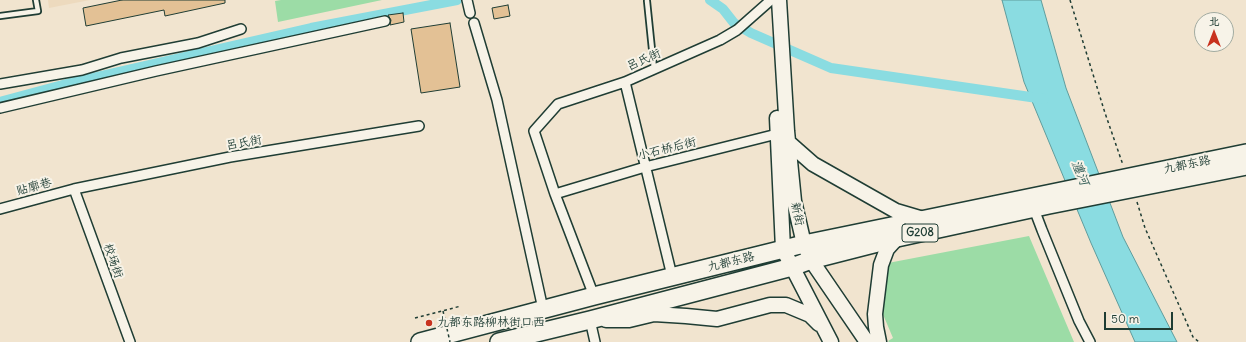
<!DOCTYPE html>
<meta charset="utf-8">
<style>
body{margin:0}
#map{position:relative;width:1246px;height:342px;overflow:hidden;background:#f1e4cf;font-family:Delius,"LXGW WenKai TC",sans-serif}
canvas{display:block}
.north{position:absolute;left:1194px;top:12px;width:40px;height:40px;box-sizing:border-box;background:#f7f3e8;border:1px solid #a1aaa0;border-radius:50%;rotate:0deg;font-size:11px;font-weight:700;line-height:16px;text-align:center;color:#1f3d34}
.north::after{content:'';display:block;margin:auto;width:14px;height:18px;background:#c8321e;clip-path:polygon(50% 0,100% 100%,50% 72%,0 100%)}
.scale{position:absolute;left:1104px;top:312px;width:69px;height:18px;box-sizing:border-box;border:2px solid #1f3d34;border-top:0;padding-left:5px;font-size:12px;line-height:14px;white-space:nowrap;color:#1f3d34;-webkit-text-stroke:3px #f7f3e8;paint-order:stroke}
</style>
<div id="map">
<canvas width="1246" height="342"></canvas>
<div class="north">北</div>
<div class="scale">50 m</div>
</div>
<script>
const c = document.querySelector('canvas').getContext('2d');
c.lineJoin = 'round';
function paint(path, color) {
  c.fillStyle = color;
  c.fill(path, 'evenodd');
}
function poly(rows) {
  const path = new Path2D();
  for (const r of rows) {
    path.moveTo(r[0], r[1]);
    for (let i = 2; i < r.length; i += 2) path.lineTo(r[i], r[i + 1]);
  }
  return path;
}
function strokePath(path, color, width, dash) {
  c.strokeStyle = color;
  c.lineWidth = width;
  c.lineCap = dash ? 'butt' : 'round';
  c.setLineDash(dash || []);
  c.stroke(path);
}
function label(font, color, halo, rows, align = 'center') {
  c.font = font + ' Delius,"LXGW WenKai TC",sans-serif';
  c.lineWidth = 4;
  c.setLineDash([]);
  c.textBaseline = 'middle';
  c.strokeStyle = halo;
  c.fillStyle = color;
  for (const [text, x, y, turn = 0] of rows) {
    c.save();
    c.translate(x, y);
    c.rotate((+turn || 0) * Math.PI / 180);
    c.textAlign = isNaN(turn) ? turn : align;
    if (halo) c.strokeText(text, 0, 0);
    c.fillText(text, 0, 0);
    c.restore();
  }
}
paint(poly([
 [48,0,90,0,49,8]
]), '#eddabe');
paint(poly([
 [281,0,382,0,278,22,275,1],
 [1029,236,1074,342,889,342,888,341,893,338,879,305,888,263]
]), '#9cdca6');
const water = poly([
 [1002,0,1041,0,1066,88,1123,237,1177,342,1135,342,1091,243,1024,82,1002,0]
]);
paint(water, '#8adce1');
strokePath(water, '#5f9c9c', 1);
strokePath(poly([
 [710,0,723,9,734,23,751,33,831,68,1044,99],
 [0,102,70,83,311,28,457,0]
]), '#8adce1', 10);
const building = poly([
 [122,0,225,0,225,3,165,16,164,10,86,26,83,8,122,0],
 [508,5,510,16,494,19,492,8,508,5],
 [403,13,404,22,390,25,391,20,388,15,403,13],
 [450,23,460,87,421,93,411,29,450,23]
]);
paint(building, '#e3c195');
strokePath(building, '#1f3d34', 1);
const lane = poly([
 [647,1,654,69],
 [0,16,38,11,36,0]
]);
const street = poly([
 [467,0,470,13],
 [474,23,497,100,543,309],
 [625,82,672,276],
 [0,84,82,70,121,58,198,43,241,29],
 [0,108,156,71,385,21],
 [74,189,130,342],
 [555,194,645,167,781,133],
 [0,209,74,189,230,157,419,126],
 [1034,209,1042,230,1079,321,1090,342],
 [594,296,555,194,534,131,558,104,625,82,720,40,737,30,771,0],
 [590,320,595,342]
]);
const primary = poly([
 [779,0,787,131,794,201,804,244,811,260,867,342],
 [777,118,783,249,831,342],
 [788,142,813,164,896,211,923,219],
 [606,320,629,320,654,314,686,316,717,319,770,305,786,305,810,315,819,324],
 [879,342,876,327,875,314,881,265,887,249,897,238]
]);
const highway = poly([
 [420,342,594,296,804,244,1246,153],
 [499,342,590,320,792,267,811,260,897,238,1049,205,1246,166]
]);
strokePath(lane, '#1f3d34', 8);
strokePath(street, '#1f3d34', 12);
strokePath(primary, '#1f3d34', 17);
strokePath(highway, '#1f3d34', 20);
strokePath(poly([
 [1070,0,1105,113,1123,165],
 [1137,202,1145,228,1193,337,1199,342],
 [415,318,461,306]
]), '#1f3d34', 1.5, [3, 3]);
strokePath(lane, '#f7f3e8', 4.5);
strokePath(street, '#f7f3e8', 9);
strokePath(primary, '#f7f3e8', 14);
strokePath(highway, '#f7f3e8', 17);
strokePath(poly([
 [443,311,450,342]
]), '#1f3d34', 1.5, [3, 3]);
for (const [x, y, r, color] of [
 [429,323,4,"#c8321e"]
]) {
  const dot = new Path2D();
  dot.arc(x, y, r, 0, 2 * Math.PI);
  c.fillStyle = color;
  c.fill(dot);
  strokePath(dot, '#f7f3e8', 1.5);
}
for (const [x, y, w] of [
 [920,233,36]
]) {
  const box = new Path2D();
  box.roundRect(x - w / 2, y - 9, w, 18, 3);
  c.fillStyle = '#f7f3e8';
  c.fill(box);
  strokePath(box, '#1f3d34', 1);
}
label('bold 11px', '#1f3d34', null, [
 ["G208",920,233]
]);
label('12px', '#1f3d34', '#f7f3e8', [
 ["吕氏街",644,60,-24],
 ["吕氏街",244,143,-10],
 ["小石桥后街",667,149,-14],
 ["九都东路",1187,165,-12],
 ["贴廓巷",34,187,-15],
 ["新街",797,214,78],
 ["校场街",113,261,70],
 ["九都东路",731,262,-14]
]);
label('12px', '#1f3d34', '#f7f3e8', [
 ["九都东路柳林街口西",437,323]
], 'left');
label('italic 13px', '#345d57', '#f7f3e8', [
 ["瀍河",1080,173,67]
]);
</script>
